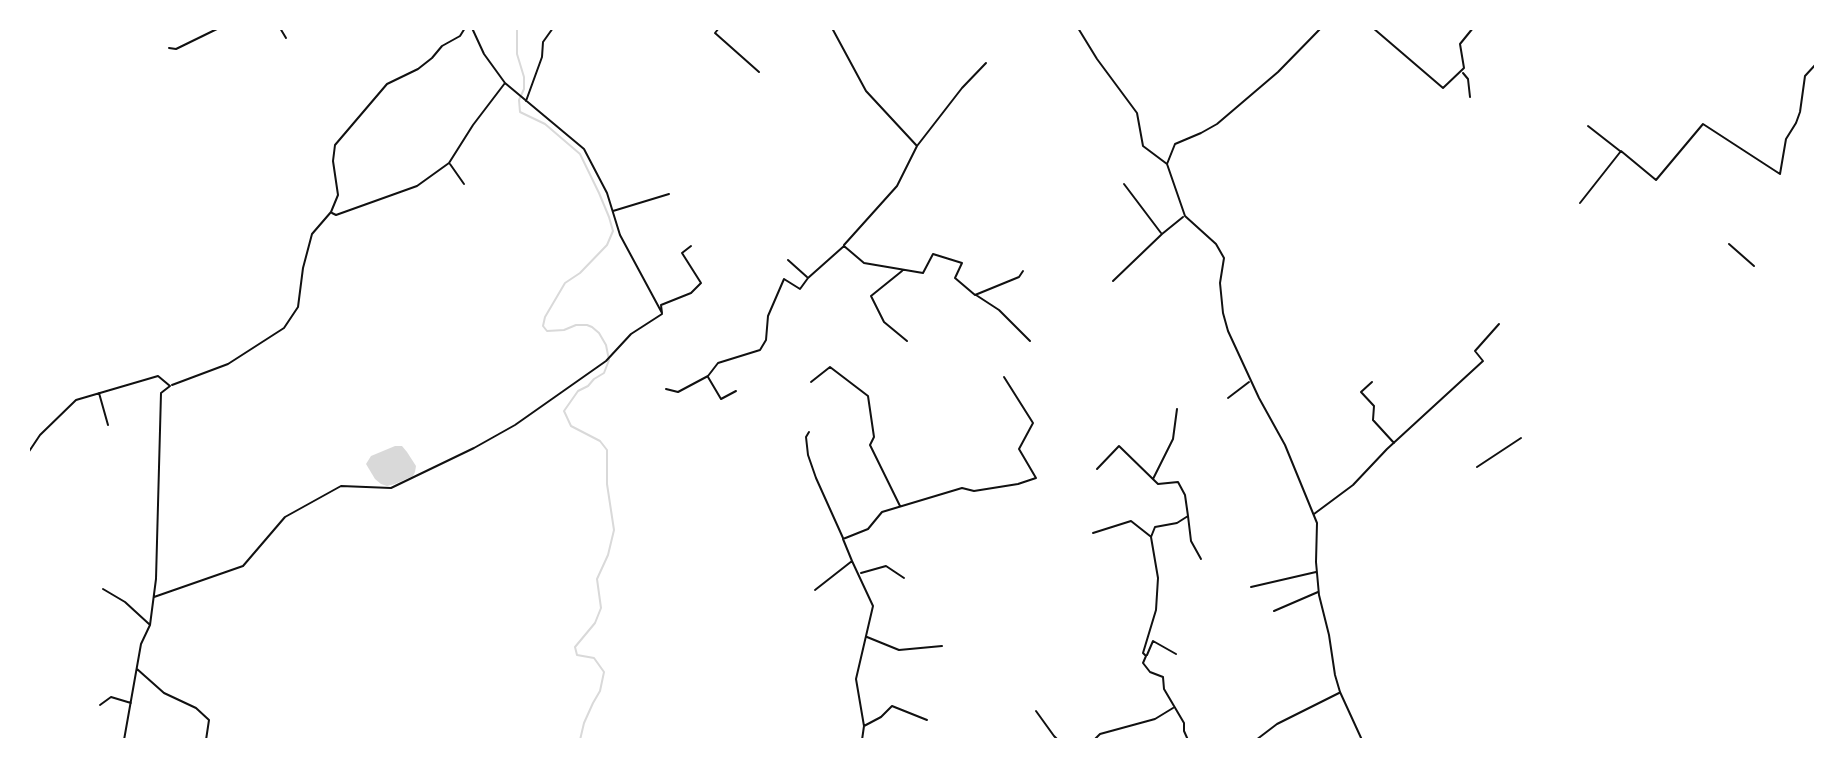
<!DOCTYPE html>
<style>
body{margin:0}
#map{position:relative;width:1844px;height:768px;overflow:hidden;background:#fff;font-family:Helvetica,sans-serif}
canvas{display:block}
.frame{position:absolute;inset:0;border:30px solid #fff;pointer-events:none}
</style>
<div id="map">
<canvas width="1844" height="768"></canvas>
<div class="frame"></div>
</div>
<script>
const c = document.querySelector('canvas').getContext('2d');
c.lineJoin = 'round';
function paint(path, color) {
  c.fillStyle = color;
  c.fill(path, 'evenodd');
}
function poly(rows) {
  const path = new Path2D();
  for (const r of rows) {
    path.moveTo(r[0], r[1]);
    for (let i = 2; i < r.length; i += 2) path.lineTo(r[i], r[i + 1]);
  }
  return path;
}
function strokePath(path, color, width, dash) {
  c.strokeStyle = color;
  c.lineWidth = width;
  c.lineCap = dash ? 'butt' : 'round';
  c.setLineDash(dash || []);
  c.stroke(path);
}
paint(poly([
 [395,446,402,446,407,452,416,466,415,472,413,476,395,484,387,486,381,484,375,479,366,464,371,456]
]), '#d9d9d9');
strokePath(poly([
 [517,28,517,54,524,77,524,89,519,100,520,112,545,124,580,154,599,193,609,217,613,231,607,245,580,273,565,283,545,317,543,326,547,331,564,330,576,325,587,325,592,327,599,333,606,345,609,360,604,373,594,379,588,386,578,391,564,411,571,426,600,441,607,450,607,484,614,530,608,555,597,579,601,608,595,623,575,647,577,655,594,658,604,672,600,691,593,703,584,723,580,740]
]), '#d9d9d9', 2);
strokePath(poly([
 [280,28,286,38],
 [719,28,715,33,759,72],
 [832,28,866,91,917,146],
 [1078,28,1097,59,1137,113,1143,146,1167,164,1185,216,1216,244,1224,258,1220,283,1223,313,1228,331,1259,398,1285,445,1317,523,1316,562,1319,595,1329,635,1335,675,1340,692,1362,740],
 [1373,28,1443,88,1464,68,1460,44,1473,28],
 [169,48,176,49,219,28],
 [1463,73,1468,79,1470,97],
 [505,83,584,149,607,193,620,235,662,313],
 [526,101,542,57,543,42,553,28],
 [1588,126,1620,151],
 [450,164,464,184],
 [1167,164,1175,144,1201,133,1217,124,1278,72,1321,28],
 [1124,184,1161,233],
 [1580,203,1621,151,1656,180,1703,124,1780,174,1786,139,1796,123,1800,112,1805,76,1816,64],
 [613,211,669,194],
 [332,213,336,215,417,186,449,163,473,125,505,83,484,54,472,28],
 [1729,244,1754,266],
 [844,245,897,186,917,146,962,88,986,63],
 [788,260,807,277],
 [902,271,871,296,884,322,907,341],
 [1113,281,1162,234,1183,217],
 [976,295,999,310,1030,341],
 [662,313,661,305,691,293,701,283,682,253,691,246],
 [708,377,721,399,736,391],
 [811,382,830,367,868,396,874,437,870,445,900,506],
 [1372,382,1361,392,1374,406,1373,420,1394,443],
 [172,385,228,364,284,328,298,307,303,268,312,234,331,212,338,195,333,161,335,145,387,84,418,69,432,58,442,46,460,36,465,28],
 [666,389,678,392,708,376,718,363,760,350,766,340,768,316,784,279,800,289,808,278,844,246,864,263,923,273,933,254,962,263,955,278,975,295,1019,277,1023,271],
 [99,393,108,425],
 [1228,398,1249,382],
 [809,432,806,437,808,455,816,478,843,538],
 [28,453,40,435,76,400,158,376,170,386,161,393,156,579,150,625,141,644,124,740],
 [1477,467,1521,438],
 [1097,469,1119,446,1158,484,1178,482,1185,495,1188,516],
 [1153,479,1173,439,1177,409],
 [1314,514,1353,485,1387,449,1483,361,1475,351,1499,324],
 [1093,533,1131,521,1150,536],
 [852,561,843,539,868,529,882,512,962,488,974,491,1018,484,1036,478,1019,449,1033,423,1004,377],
 [861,573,886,566,904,578],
 [1251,587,1316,572],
 [103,589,125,602,149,624],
 [815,590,852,561,873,606,856,679,864,726,862,740],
 [154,597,243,566,285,517,341,486,391,488,474,448,515,425,606,361,631,334,662,314],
 [1274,611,1318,592],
 [867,637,899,650,942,646],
 [1147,655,1153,641,1176,654],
 [137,669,164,693,196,708,209,720,206,740],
 [100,705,111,697,131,703],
 [1036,711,1054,736,1058,740],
 [864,726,881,717,892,706,927,720],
 [1094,740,1100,734,1155,719,1173,708],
 [1188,740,1184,731,1184,723,1164,689,1163,677,1150,672,1143,663,1146,656,1143,653,1156,610,1158,578,1151,537,1155,527,1177,523,1188,516,1191,541,1201,559],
 [1256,740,1277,724,1339,693]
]), '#111', 2);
</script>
